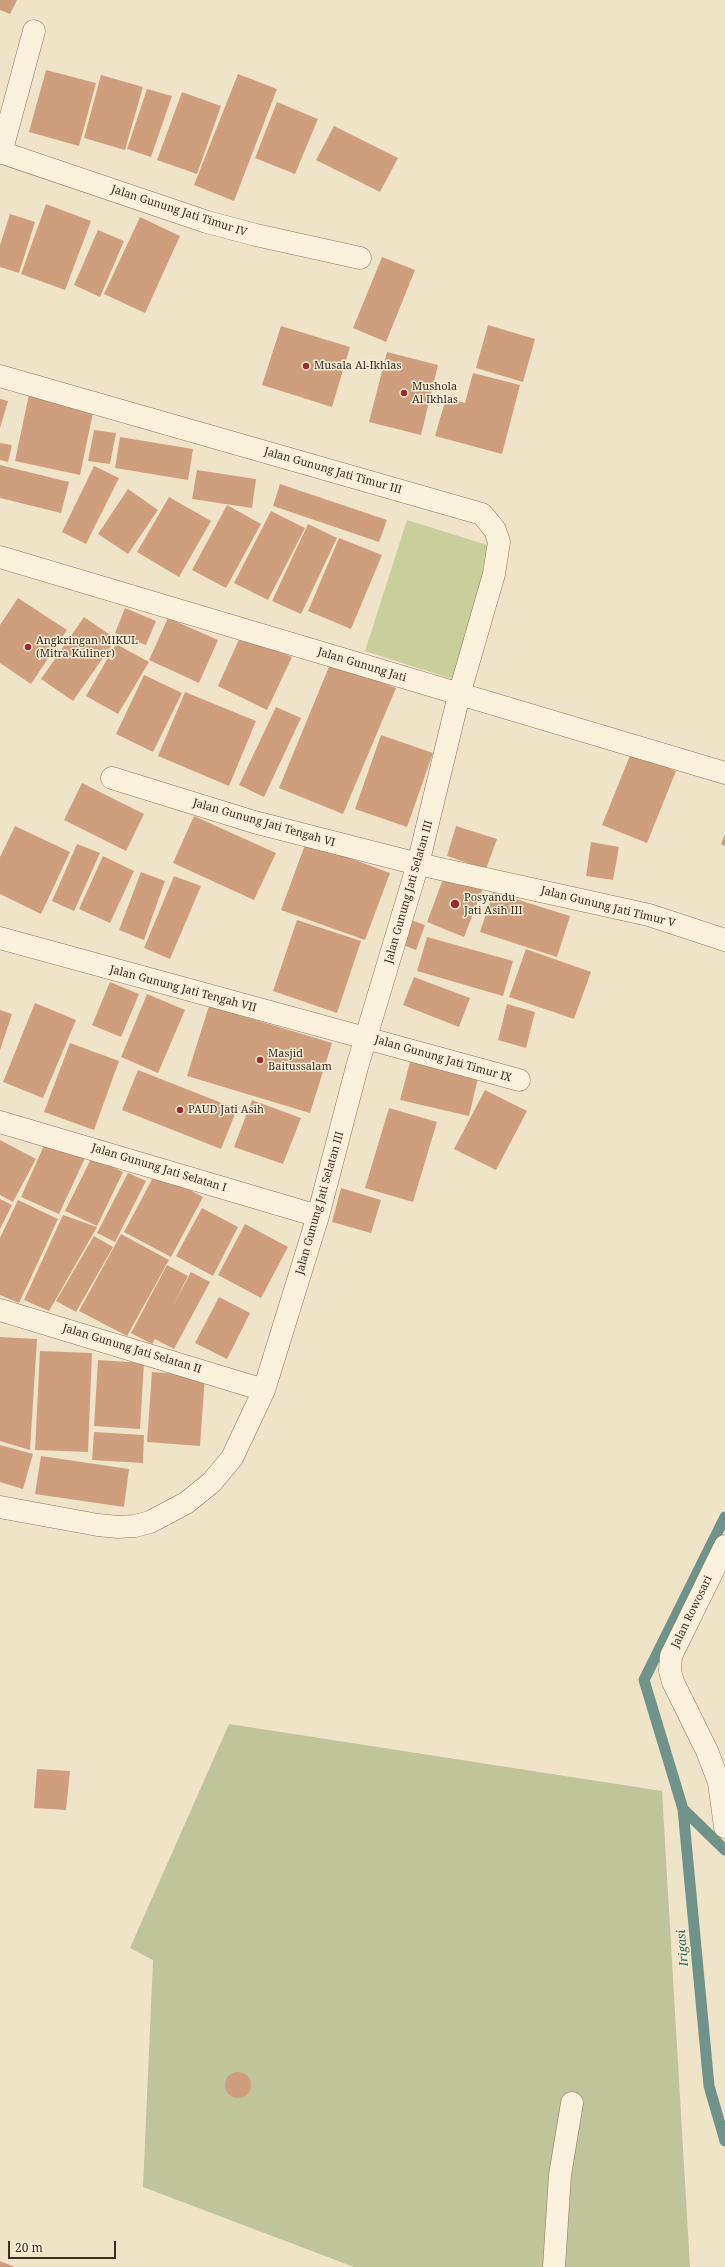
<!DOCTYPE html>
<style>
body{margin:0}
#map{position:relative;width:725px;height:2267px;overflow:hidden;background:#f0e4c8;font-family:"Noto Serif",serif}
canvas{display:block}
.scale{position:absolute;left:8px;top:2241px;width:108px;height:18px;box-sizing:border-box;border:2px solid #3d2e20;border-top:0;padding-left:5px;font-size:12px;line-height:14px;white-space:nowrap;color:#3d2e20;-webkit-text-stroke:3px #f7eed8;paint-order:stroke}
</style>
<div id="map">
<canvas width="725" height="2267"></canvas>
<div class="scale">20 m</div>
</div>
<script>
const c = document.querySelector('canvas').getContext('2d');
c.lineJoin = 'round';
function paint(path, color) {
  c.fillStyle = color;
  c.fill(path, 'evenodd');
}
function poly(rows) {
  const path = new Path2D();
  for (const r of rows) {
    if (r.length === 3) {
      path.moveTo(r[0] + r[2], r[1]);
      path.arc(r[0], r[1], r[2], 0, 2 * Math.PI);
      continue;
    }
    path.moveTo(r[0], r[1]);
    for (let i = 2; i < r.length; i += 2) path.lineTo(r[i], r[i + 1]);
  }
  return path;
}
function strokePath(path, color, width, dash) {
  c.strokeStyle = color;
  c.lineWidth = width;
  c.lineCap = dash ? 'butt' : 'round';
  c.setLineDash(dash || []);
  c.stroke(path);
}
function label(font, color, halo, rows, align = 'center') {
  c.font = font + ' "Noto Serif",serif';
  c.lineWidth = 3;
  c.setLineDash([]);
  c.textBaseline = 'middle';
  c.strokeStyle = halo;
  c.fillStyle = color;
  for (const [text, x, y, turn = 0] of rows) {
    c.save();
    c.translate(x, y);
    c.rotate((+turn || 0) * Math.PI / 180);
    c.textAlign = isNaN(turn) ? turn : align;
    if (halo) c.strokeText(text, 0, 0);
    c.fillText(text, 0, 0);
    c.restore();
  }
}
paint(poly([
 [407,520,494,547,452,679,365,651]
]), '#c9cf9b');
paint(poly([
 [229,1724,662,1791,690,2267,354,2267,143,2187,153,1960,130,1948]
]), '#bfc49a');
strokePath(poly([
 [725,1517,644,1680,683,1809,709,2086,725,2141],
 [683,1809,725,1850]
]), '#6f938a', 11);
paint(poly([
 [0,0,17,0,10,14,0,10],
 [46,70,96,83,79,146,29,132],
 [238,74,277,89,234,201,194,185],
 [101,75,143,87,125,150,84,138],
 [147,89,172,96,151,157,127,149],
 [182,92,221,106,197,174,157,160],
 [277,102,318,119,295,174,255,158],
 [334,126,398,158,380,192,316,160],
 [46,204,91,221,65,290,21,274],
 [10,214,35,222,19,273,0,267,0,245],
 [140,217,180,236,145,313,104,294],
 [98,230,124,241,100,297,74,285],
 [382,257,415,270,386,342,353,328],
 [488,325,535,339,523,382,476,368],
 [281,326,350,347,332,407,262,385],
 [387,352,438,365,421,435,369,422],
 [473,373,520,385,502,454,435,436,446,398,465,403],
 [29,394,94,408,80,475,15,461],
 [0,399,8,401,0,428],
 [94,430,116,433,110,464,88,461],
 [120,437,193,449,188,480,115,468],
 [0,443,12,445,8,462,0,460],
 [0,465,69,482,61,513,0,498],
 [94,466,119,478,86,544,62,532],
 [197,470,256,479,252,508,192,499],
 [280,484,387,520,379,542,273,506],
 [128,489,158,510,128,554,98,534],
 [169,497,211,521,179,577,137,552],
 [227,505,261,524,226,588,192,570],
 [271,511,305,528,268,600,234,583],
 [308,524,337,538,301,614,272,601],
 [339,538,382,555,351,629,308,611],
 [18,598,67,630,31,684,0,663,0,625],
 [125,608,156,621,146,645,115,633],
 [84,617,116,639,73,701,41,679],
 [168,618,218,640,199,683,149,660],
 [241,635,292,657,267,710,218,686],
 [116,644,149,662,118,714,86,696],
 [331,662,396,688,343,814,279,788],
 [144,675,182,693,153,752,116,734],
 [185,692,256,721,229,786,158,756],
 [276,707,301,718,264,797,239,785],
 [381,735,433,753,407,827,355,809],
 [631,753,676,771,647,843,602,825],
 [82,783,144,814,126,851,64,820],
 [194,816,276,853,254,900,173,863],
 [15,826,70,852,41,914,0,894,0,857],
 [456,826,497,839,486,869,447,856],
 [725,834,725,846,721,844],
 [306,842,390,873,365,940,281,910],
 [591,842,619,847,613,880,586,876],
 [77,844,100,853,74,911,52,901],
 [103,856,134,871,110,923,79,909],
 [446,871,484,886,464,937,427,922],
 [141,872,165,881,144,940,119,930],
 [174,876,201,886,170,959,144,948],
 [493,892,570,916,557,957,480,932],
 [408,919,425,925,416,950,398,943],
 [297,920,361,941,337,1013,273,991],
 [427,937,513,961,503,996,417,971],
 [526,949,591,972,574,1019,509,997],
 [414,977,470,998,459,1027,403,1005],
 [110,982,139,994,121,1037,92,1025],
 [147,994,185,1010,158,1073,121,1057],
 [35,1003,76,1020,43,1098,3,1082],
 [507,1004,535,1012,526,1048,498,1040],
 [209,1006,332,1043,310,1113,187,1076],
 [0,1010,12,1014,0,1050],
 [70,1043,119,1061,94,1130,44,1112],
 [411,1058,479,1074,469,1116,400,1100],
 [138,1070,237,1109,221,1149,122,1110],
 [485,1090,527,1111,496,1170,454,1149],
 [252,1100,301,1118,283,1164,234,1147],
 [389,1108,437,1122,413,1202,365,1188],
 [0,1140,36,1159,13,1202,0,1195],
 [46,1141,85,1158,59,1214,21,1197],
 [92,1157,123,1172,97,1226,65,1211],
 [156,1172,203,1197,171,1257,124,1232],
 [128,1173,146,1181,115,1242,97,1233],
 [341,1188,381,1200,371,1233,332,1222],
 [0,1199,12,1205,0,1229],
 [18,1200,58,1219,19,1303,0,1295,0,1238],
 [202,1208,238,1227,213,1276,176,1256],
 [63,1215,97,1227,49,1311,24,1300],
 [245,1224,288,1247,261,1298,218,1275],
 [121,1234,169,1260,127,1336,79,1311],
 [94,1236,113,1247,76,1312,56,1301],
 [167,1265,188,1276,172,1308,191,1272,210,1282,174,1349,155,1339,152,1344,131,1333],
 [219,1297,250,1313,227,1359,195,1343],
 [0,1337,37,1339,30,1450,0,1441],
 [40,1351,92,1353,88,1452,35,1450],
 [98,1360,144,1363,140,1429,94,1426],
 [152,1372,205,1376,200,1446,147,1442],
 [94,1432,144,1435,143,1463,92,1460],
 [0,1445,33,1454,23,1489,0,1482],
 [41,1456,129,1469,124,1507,35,1494],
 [37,1769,70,1771,66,1810,34,1808],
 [238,2085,13],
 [0,2261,15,2267,0,2267]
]), '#cf9f7d');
const street = poly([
 [0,152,207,222,256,235,360,258],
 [1,153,34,31],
 [0,376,482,514,495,530,499,542,494,574,459,695,418,864,357,1067,318,1216,264,1390,232,1458,212,1482,186,1503,150,1522,135,1526,118,1527,98,1525,0,1507],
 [0,557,725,773],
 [112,778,254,822,418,864,649,915,725,940],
 [0,938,519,1080],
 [0,1122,318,1216],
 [0,1310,264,1390],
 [725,1546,671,1656,670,1671,673,1682,707,1751,719,1782,725,1827],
 [554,2267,560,2175,572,2103]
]);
strokePath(street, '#8d765c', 23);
strokePath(street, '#faf1dc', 22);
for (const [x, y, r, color] of [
 [306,366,4,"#9e2a2b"],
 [404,393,4,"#9e2a2b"],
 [28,647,4,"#9e2a2b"],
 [455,904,5,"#9e2a2b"],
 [260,1060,4,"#9e2a2b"],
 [180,1110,4,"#9e2a2b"]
]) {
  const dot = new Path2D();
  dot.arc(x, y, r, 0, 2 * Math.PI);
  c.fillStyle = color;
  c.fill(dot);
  strokePath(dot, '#f7eed8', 1.5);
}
label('11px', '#3d2e20', '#f7eed8', [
 ["Jalan Gunung Jati Timur IV",179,211,18],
 ["Jalan Gunung Jati Timur III",333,471,16],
 ["Jalan Gunung Jati",362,665,17],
 ["Jalan Gunung Jati Tengah VI",264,823,16],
 ["Jalan Gunung Jati Selatan III",409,892,-74],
 ["Jalan Gunung Jati Timur V",608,907,14],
 ["Jalan Gunung Jati Tengah VII",183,989,15],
 ["Jalan Gunung Jati Timur IX",443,1059,16],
 ["Jalan Gunung Jati Selatan I",159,1168,17],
 ["Jalan Gunung Jati Selatan III",320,1203,-74],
 ["Jalan Gunung Jati Selatan II",132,1349,17],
 ["Jalan Rowosari",692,1612,-64]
]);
label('11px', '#3d2e20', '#f7eed8', [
 ["Musala Al-Ikhlas",314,366],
 ["Mushola",412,387],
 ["Al Ikhlas",412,400],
 ["Angkringan MIKUL",36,641],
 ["(Mitra Kuliner)",36,654],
 ["Posyandu",464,898],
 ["Jati Asih III",464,911],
 ["Masjid",268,1054],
 ["Baitussalam",268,1067],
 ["PAUD Jati Asih",188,1110]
], 'left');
label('italic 12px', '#2f5d5a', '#f7eed8', [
 ["Irigasi",683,1948,-95]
]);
</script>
